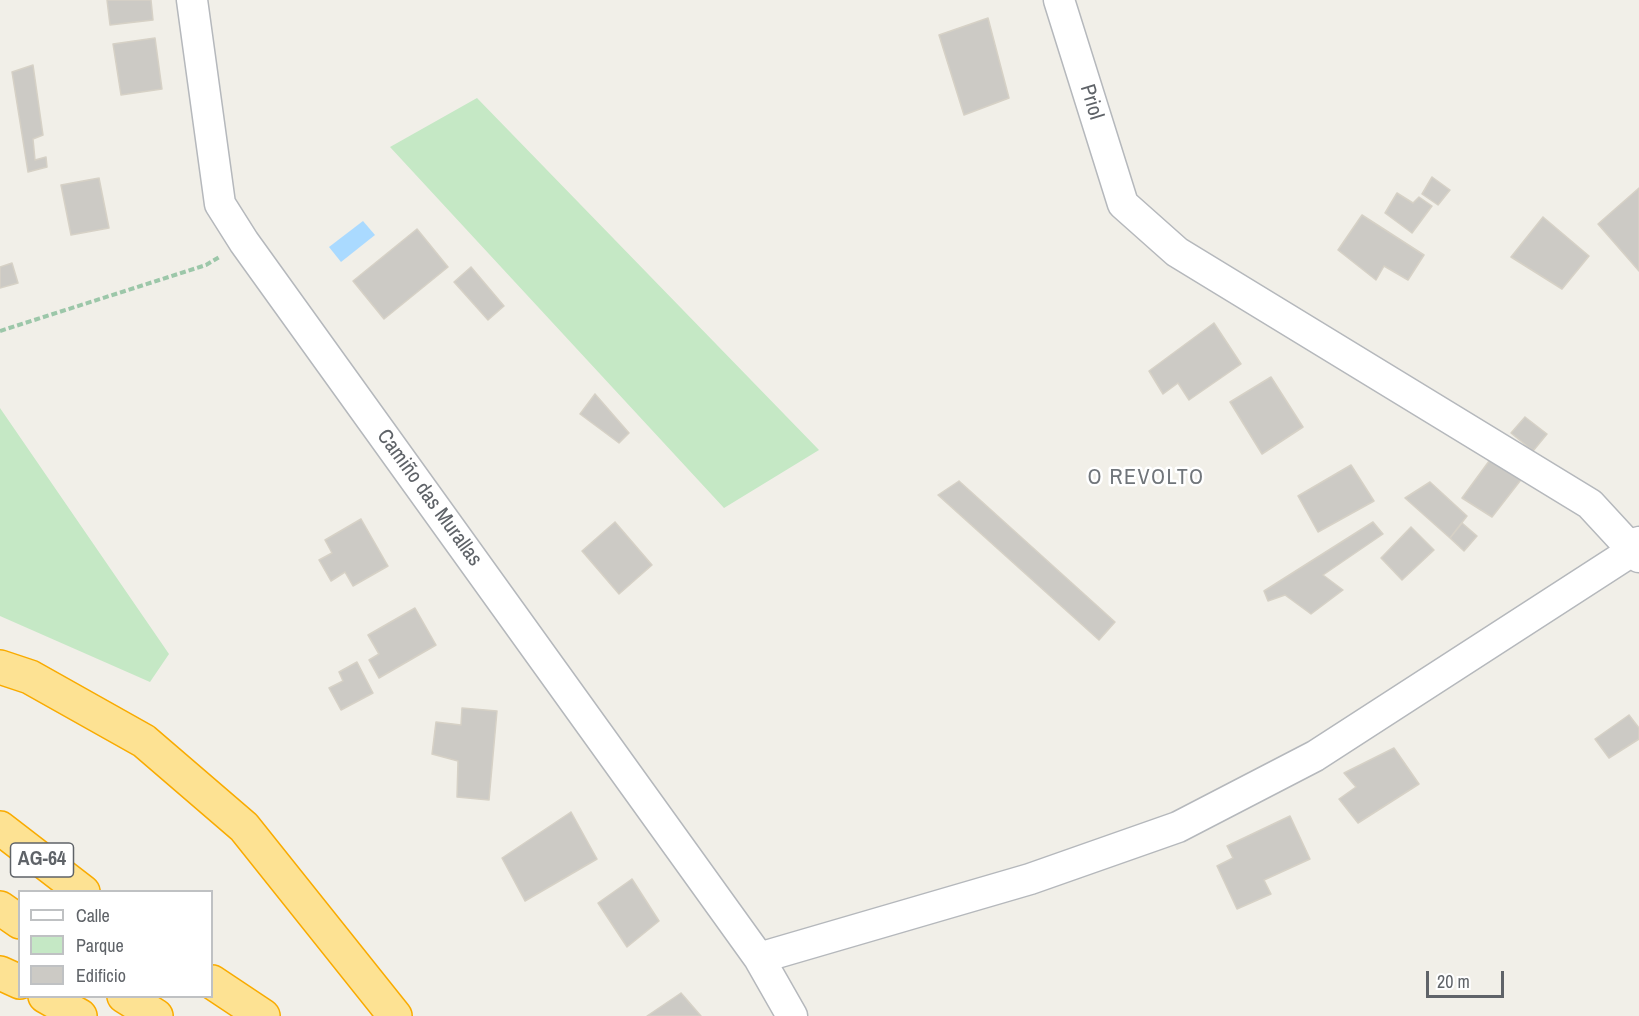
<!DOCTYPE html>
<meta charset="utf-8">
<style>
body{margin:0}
#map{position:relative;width:1639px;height:1016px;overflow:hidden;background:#f1efe8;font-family:"Archivo Narrow",sans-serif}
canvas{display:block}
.legend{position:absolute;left:18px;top:890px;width:195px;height:108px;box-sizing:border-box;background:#fff;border:2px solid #bfc1c3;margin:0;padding:8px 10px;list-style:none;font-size:18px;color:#5f6368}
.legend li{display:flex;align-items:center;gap:12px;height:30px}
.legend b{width:30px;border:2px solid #bfc1c3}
.scale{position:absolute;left:1426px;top:971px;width:78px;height:27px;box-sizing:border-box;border:3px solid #5f6368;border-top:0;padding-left:8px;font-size:18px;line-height:21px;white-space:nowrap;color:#5f6368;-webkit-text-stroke:4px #fff;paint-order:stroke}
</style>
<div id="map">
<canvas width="1639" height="1016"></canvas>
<ul class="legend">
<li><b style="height:8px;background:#fff"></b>Calle</li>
<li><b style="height:16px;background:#c5e8c5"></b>Parque</li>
<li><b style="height:16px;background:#cccac5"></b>Edificio</li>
</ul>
<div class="scale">20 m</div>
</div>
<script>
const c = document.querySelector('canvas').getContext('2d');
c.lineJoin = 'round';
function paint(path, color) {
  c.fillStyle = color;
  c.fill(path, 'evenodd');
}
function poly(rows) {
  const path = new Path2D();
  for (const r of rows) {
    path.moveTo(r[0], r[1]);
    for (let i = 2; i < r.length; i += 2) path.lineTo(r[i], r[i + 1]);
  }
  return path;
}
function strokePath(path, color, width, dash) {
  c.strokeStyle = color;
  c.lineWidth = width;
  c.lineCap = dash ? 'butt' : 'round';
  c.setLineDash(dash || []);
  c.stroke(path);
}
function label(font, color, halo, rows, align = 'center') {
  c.font = font + ' "Archivo Narrow",sans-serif';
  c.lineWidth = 5;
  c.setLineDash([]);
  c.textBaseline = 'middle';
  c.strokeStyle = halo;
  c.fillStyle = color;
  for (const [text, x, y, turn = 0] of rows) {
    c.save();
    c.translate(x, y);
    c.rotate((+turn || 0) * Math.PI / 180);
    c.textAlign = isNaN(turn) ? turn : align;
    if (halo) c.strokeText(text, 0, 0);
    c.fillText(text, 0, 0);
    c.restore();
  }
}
paint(poly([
 [477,98,819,450,724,508,390,147],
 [0,408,169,654,150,682,0,616]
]), '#c5e8c5');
paint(poly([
 [363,221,375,235,341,262,329,247]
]), '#aadaff');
const building = poly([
 [107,0,151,0,153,20,110,25,107,0],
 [988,18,1009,98,964,115,939,35,988,18],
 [155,38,162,89,121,95,113,44,155,38],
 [33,65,43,135,33,139,35,160,46,157,47,167,28,172,12,72,33,65],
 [1432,177,1450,190,1438,205,1422,194,1432,177],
 [99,178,109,228,71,235,61,185,99,178],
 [1639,188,1639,271,1598,224,1639,188],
 [1397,193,1413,203,1419,197,1432,206,1412,233,1385,213,1397,193],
 [1362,215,1424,255,1408,280,1384,266,1376,280,1338,250,1362,215],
 [1543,217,1589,256,1562,289,1511,257,1543,217],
 [417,229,448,267,384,319,353,281,417,229],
 [12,263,18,283,0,288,0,267,12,263],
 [471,267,504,306,488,320,454,282,471,267],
 [1214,323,1241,364,1189,400,1178,383,1163,394,1149,371,1214,323],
 [1271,377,1303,427,1262,454,1230,402,1271,377],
 [595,394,629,433,619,443,580,414,595,394],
 [1525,417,1547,434,1533,451,1511,433,1525,417],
 [1495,453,1527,472,1492,517,1462,498,1495,453],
 [1351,465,1374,501,1318,532,1298,496,1351,465],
 [959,481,1115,622,1099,640,938,495,959,481],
 [1430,482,1467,516,1450,538,1405,498,1430,482],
 [361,519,388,566,353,586,345,572,331,581,319,560,332,553,325,540,361,519],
 [615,522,652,565,619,594,582,551,615,522],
 [1373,522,1383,534,1323,575,1343,590,1311,614,1285,595,1268,601,1264,591,1373,522],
 [1462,523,1477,536,1464,551,1450,538,1462,523],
 [1411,527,1434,550,1402,580,1381,558,1411,527],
 [415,608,436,645,379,678,369,660,379,654,368,635,415,608],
 [357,662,373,693,341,710,329,688,343,681,339,672,357,662],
 [462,708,497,711,489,800,457,797,458,761,432,754,436,722,461,725,462,708],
 [1629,715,1639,728,1639,739,1609,758,1595,739,1629,715],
 [1394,748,1419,784,1358,823,1339,799,1356,787,1344,773,1394,748],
 [571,812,597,859,525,901,502,858,571,812],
 [1290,816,1310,859,1264,880,1271,894,1237,909,1217,866,1233,858,1227,846,1290,816],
 [632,879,659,921,627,947,598,903,632,879],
 [681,993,701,1016,647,1016,681,993]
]);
paint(building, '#cccac5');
strokePath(building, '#d6d1c6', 1.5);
const street = poly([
 [192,0,220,204,244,242,759,958,792,1016],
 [1059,0,1123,204,1177,252,1590,504,1639,557],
 [759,958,1030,879,1178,827,1315,756,1632,551,1639,542]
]);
const highway = poly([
 [0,667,30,677,144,741,244,827,395,1016],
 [0,828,83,892],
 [0,908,20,922],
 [0,973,20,982],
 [212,982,263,1016],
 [45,996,80,1016],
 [124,996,156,1016]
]);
strokePath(street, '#b5b8bc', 33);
strokePath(highway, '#f9ab00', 36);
strokePath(poly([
 [0,331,206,265,221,256]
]), '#9cc7a9', 4, [6, 3]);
strokePath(street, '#fff', 30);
strokePath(highway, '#fde293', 33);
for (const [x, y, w] of [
 [42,860,63]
]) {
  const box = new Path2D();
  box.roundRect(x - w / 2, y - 17, w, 34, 4.5);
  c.fillStyle = '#fff';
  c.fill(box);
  strokePath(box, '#5f6368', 1.5);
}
label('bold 20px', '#5f6368', null, [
 ["AG-64",42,860]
]);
label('21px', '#5f6368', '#fff', [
 ["Priol",1091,102,73],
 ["Camiño das Murallas",429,498,54]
]);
c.letterSpacing = '1.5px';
label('22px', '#70757a', '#fff', [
 ["O REVOLTO",1146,478]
]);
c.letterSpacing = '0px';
</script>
